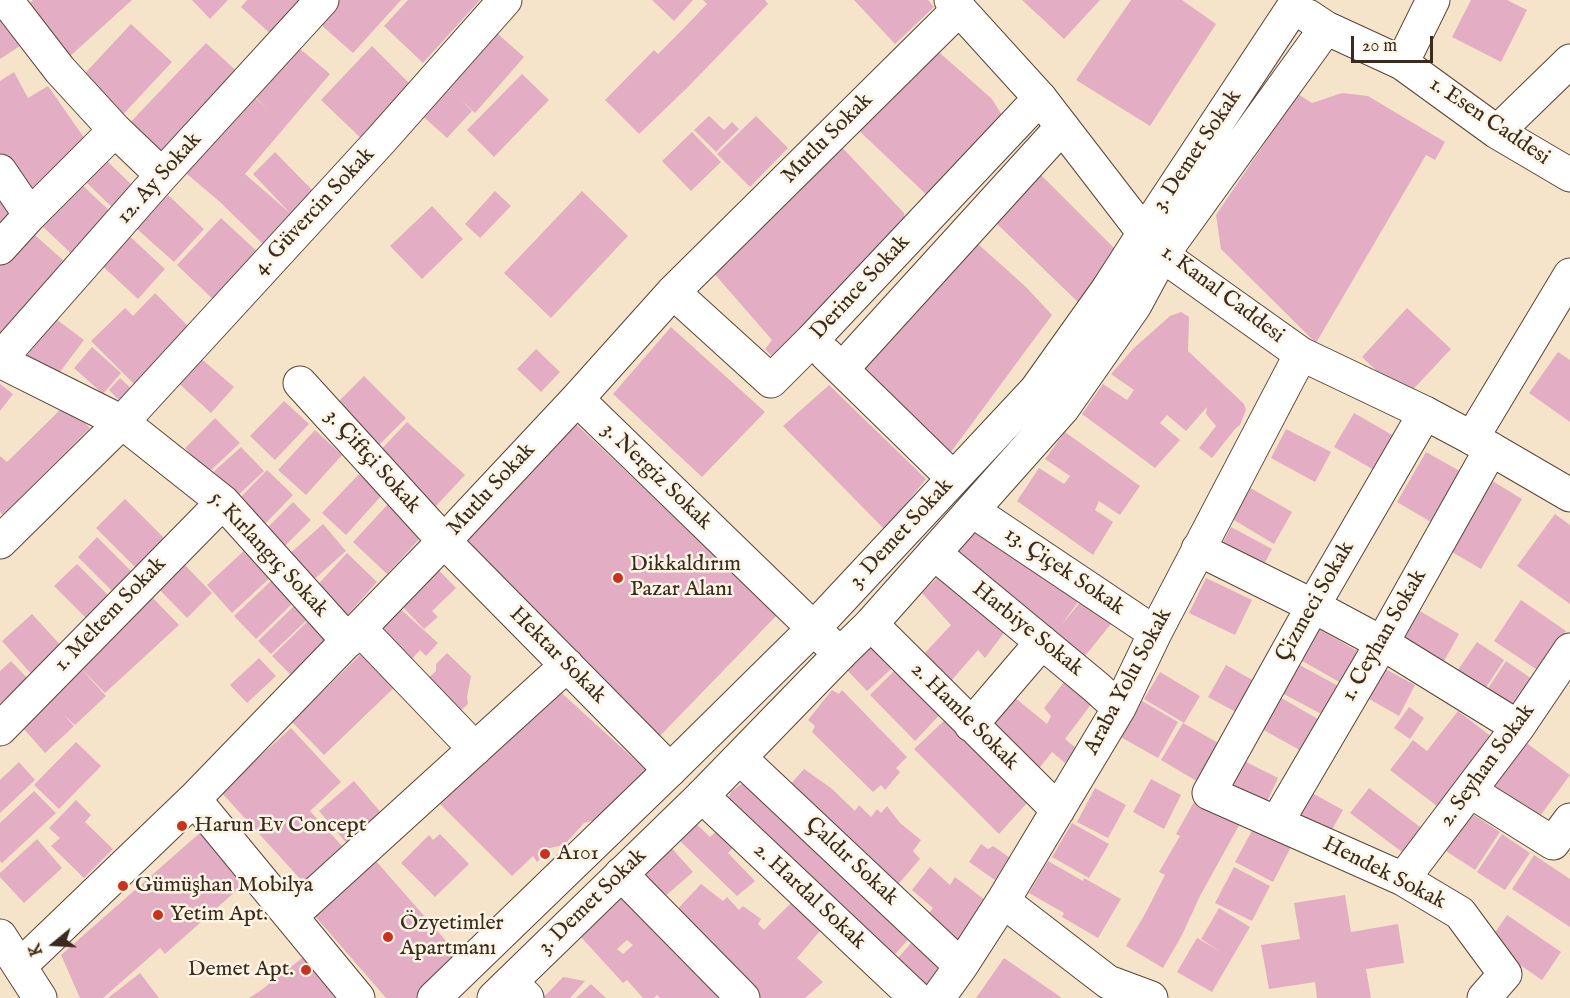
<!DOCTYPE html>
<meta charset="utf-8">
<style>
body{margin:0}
#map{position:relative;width:1570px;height:998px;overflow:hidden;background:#f6e4ca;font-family:"IM FELL English",serif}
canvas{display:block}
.north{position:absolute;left:24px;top:914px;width:60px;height:60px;-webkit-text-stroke:4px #fcf5e5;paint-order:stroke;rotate:252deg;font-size:16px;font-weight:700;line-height:24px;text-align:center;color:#3b2a1e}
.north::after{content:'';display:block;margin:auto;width:21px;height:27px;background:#3b2a1e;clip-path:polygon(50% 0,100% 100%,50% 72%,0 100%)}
.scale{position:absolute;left:1351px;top:36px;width:82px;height:27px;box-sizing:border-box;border:3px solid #3b2a1e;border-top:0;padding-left:8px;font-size:18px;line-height:21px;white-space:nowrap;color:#3b2a1e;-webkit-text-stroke:4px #fcf5e5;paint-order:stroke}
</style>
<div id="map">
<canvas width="1570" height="998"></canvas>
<div class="north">K</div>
<div class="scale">20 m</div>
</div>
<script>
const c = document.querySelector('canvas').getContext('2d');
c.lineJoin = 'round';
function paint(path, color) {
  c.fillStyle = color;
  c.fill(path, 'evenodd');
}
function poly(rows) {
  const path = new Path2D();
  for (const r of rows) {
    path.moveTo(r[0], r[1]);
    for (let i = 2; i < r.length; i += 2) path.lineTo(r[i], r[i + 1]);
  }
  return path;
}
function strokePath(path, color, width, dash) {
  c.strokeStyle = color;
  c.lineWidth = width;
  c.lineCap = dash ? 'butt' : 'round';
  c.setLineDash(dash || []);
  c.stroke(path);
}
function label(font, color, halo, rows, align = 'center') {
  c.font = font + ' "IM FELL English",serif';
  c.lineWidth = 5;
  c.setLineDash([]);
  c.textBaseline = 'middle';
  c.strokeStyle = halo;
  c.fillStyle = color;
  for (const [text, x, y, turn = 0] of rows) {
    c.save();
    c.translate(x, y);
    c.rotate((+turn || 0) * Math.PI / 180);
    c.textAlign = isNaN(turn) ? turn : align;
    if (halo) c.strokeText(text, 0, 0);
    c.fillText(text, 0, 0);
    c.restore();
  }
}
paint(poly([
 [33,0,132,0,68,58,24,8],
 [192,0,228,0,210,19],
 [247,0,306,0,274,37,241,7],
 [328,0,401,0,353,53,312,17],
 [408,0,480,0,423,63,384,26],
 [652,0,693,0,674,21],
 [703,0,765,0,768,4,689,86,639,134,605,100,654,50,658,54,683,29,707,4],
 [854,0,928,0,934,7,895,44],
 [1022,0,1100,0,1064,39],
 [1131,0,1182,0,1216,24,1150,126,1076,80],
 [1471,0,1507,0,1527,10,1501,62,1452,37],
 [0,19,20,46,0,59],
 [131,24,172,62,115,123,74,85],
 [490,27,524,57,475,113,461,100,472,111,447,138,417,111],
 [206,43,243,77,160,167,121,132],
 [372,46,415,89,365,142,321,100],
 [932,46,992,99,1005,120,931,199,853,125],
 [298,47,330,74,245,174,290,213,253,174,275,152,316,194,263,244,220,202,180,168,247,91,267,108,251,93],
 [14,72,28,98,48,86,85,139,26,194,0,153,0,81],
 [522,74,549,100,494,157,467,130],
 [1342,93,1368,96,1445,142,1435,160,1426,155,1316,343,1221,249,1216,215,1298,94,1312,103],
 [709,116,724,130,732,122,739,129,716,152,694,130],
 [756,116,788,148,750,187,717,154],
 [692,132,721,162,691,191,662,161],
 [836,141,904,213,906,227,774,358,765,349,772,340,712,271],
 [105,159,140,193,119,214,84,180],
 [1036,170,1124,258,1083,307,994,221],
 [80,183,117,218,77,259,40,224],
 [495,191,511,206,480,238,465,224],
 [582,191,628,236,551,318,504,273],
 [168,195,204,229,174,262,137,229],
 [0,200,11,216,0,228],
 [432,206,463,239,422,279,390,246],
 [221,218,262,256,218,304,177,265],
 [28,229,72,268,0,349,0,260],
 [124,231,165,269,138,299,96,260],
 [978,244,1026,287,1052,315,948,456,862,370],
 [155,293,192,330,136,386,91,341,125,308,133,316],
 [1407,308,1451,349,1405,398,1362,357],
 [1181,312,1189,317,1188,351,1244,404,1246,410,1240,425,1236,428,1212,458,1199,448,1216,426,1206,414,1207,407,1186,431,1167,415,1160,423,1180,440,1155,468,1082,414,1103,384,1127,400,1134,390,1111,374,1134,348,1170,316],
 [56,319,84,340,54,380,25,358],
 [671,327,765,412,702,477,613,394],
 [92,347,121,373,103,394,74,368],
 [536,349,560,372,541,392,517,369],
 [1558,352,1570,360,1570,422,1529,393],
 [197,355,234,387,211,413,175,380],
 [364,376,406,418,375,449,333,407],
 [120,378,135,392,123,404,109,390],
 [0,384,13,394,0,411],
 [829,385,926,479,885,530,783,426],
 [284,401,309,424,275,460,250,436],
 [66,404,90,428,3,515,0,512,0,456,7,462],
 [1354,413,1394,436,1374,470,1334,447],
 [215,418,240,443,208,473,185,448],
 [407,422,465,475,435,507,377,454],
 [575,423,777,615,659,737,461,542],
 [1286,429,1331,452,1315,482,1271,458],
 [315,430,342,455,306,495,278,470],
 [1065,432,1140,486,1120,515,1099,501,1095,510,1113,522,1093,555,1017,501,1039,468,1064,484,1070,476,1045,459],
 [241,447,264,471,234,499,211,474],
 [1426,452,1465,474,1436,525,1397,502],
 [267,470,293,495,263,526,237,501],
 [359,474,382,495,346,535,322,513],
 [1481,474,1522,499,1481,569,1447,549],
 [1247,486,1292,512,1274,544,1229,517],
 [125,499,170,544,141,573,96,528],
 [293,502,311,520,282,549,264,531],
 [390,502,424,534,387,574,353,542],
 [1555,514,1570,525,1570,604,1517,566],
 [983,522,1037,570,1078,602,1062,624,1083,599,1111,624,1080,662,953,554,968,536],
 [323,524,346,551,310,583,286,557],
 [1231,527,1272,549,1258,576,1217,554],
 [97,537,136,576,116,595,78,557],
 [248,547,273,575,232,613,207,585],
 [347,553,377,582,342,621,311,592],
 [179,559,212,593,187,618,154,584],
 [430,561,456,588,432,611,438,617,424,629,393,597],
 [77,564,114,601,91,623,54,586],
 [945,570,1010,625,985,658,978,650,951,681,923,655,951,625,922,593],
 [1206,578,1252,600,1235,635,1189,613],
 [272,580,293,603,256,639,234,616],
 [153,598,179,625,105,693,77,664,106,696,75,725,64,715,74,726,45,753,16,720,75,662,73,660,127,610,132,617],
 [1521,600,1566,631,1539,671,1494,641],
 [296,604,309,618,271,654,258,641],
 [395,604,438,643,426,656,420,650,409,662,373,629],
 [1413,607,1459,634,1438,672,1391,644],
 [32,614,64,649,34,677,2,641],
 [309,620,330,643,294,678,272,656],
 [1315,627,1359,652,1341,683,1297,658],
 [877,636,901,660,867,691,845,668],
 [1477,642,1504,660,1479,698,1451,680],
 [367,648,400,682,324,755,292,722],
 [447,653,471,676,467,697,468,704,454,717,423,683,436,671,436,664],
 [259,658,276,676,247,703,230,685],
 [11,661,28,679,0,703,0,671],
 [1506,661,1535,681,1512,718,1481,699],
 [903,662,947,707,915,741,870,695],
 [1296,663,1340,687,1325,716,1280,692],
 [1226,665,1263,686,1245,717,1208,697],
 [1378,665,1415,685,1399,716,1362,695],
 [1160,672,1200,696,1184,723,1144,699],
 [1068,677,1095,699,1065,739,1076,748,1065,763,1052,752,1034,775,984,721,1008,692,1047,724,1051,716,1044,708],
 [554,686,646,770,599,819,584,823,564,845,550,848,537,862,533,856,512,876,436,800],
 [832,690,839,694,842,690,907,757,896,768,900,772,885,790,881,785,873,792,812,732,815,726,808,720],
 [1278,696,1323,722,1305,753,1260,728],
 [1137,698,1178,722,1158,758,1117,735],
 [1409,707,1424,718,1410,739,1394,728],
 [1458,711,1496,740,1442,810,1390,770,1413,740,1427,751],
 [948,717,1035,794,999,834,914,749],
 [1183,723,1227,748,1205,786,1161,760],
 [291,728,341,782,310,811,342,846,303,882,221,792],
 [1517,736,1570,775,1535,823,1483,785],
 [76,742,101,766,59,809,34,785],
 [1242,760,1278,778,1263,810,1227,792],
 [19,762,35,780,0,813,0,780],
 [804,769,831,788,855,811,859,805,871,817,877,809,881,813,887,806,900,823,921,840,913,851,920,859,894,889,788,787],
 [751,777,915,932,888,962,722,806,732,791],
 [1151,779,1181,795,1164,829,1133,812],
 [354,781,384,816,349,846,319,811],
 [1095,788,1126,805,1108,838,1077,822],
 [1369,788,1424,830,1406,855,1350,813],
 [34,791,56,813,2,863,0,861,0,823],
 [1312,793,1343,810,1325,842,1295,826],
 [1198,795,1242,820,1200,896,1182,935,1163,968,1126,946,1145,914,1165,875,1159,872,1180,836,1176,834],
 [76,800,91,815,85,822,113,849,84,878,51,846,60,838,49,828],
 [1468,811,1500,832,1475,870,1443,849],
 [693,821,710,837,724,824,741,839,728,853,755,881,737,896,678,839],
 [1072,823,1109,844,1089,878,1052,857],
 [1254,827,1291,847,1273,882,1235,862],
 [202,831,246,882,165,954,160,948,103,998,80,998,61,955],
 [440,834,469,864,435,897,401,863,429,835,433,840],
 [1502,834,1530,853,1505,890,1477,872],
 [37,839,62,868,24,903,0,877,0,873],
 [981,844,988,849,993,846,1009,857,995,880,969,862],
 [669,845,693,872,655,905,632,877],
 [1534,855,1570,879,1570,927,1512,889],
 [376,861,462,959,417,998,386,998,314,915],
 [1048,861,1083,881,1084,878,1121,899,1098,938,1062,917,1064,913,1029,893],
 [930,867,950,885,955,877,985,900,958,942,927,916,933,908,912,890],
 [1234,867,1270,886,1252,921,1215,903],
 [701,884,723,901,727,897,739,910,743,906,761,919,758,924,764,930,796,898,825,925,797,958,823,982,805,998,752,998,671,916],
 [1345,895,1351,932,1398,924,1404,963,1366,969,1371,998,1317,998,1315,982,1269,989,1261,945,1300,939,1294,903],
 [622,896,723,998,660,998,657,995,654,998,643,998,627,980,623,983,580,936],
 [627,940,633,945,623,954,617,949],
 [1219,908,1250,927,1212,992,1177,972,1197,938,1221,952,1201,939],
 [1507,915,1561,952,1542,980,1488,943],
 [917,936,947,964,922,993,892,965],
 [311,951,348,998,249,998,260,991],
 [1004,958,1062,998,976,998],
 [140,973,159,998,108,998],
 [563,977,585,981,570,998,543,998],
 [591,984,606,998,576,998]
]), '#e3aec3');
const street = poly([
 [6,0,60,70,115,130,162,175],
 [1402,63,1433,0],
 [0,171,30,215],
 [0,248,30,215,115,130],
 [673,292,771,381,812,340,1040,98],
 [826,354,953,478],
 [0,359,162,175,322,0],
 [0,361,122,422,223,502,348,641],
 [842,369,1062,127],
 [300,383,444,541,670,770],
 [577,399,840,654],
 [1425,413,1313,606,1209,793,1403,879,1460,913,1505,974,1484,998],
 [1472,438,1570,275],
 [973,511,1155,633],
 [0,542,122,422,381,140,505,0],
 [1198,549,1313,606,1382,643,1518,727],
 [934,553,1096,687,1119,708],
 [871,624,1058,810],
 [360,629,475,749],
 [971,725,1042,642],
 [0,729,223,502],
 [740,758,961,966],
 [1470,791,1553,843,1570,820],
 [702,796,916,998],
 [194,799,358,998],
 [1277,822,1382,643,1491,449],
 [621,874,743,998],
 [1403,879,1518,727,1570,650],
 [1003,901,1108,982,1151,998],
 [291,916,567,665],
 [20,966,194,799,444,541,577,399,673,292,959,9],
 [511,982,527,998],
 [938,998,961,966,1003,901,1119,708,1155,633,1301,354]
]);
const secondary = poly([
 [951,0,1040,98,1144,233,1162,255,1301,354,1425,413,1472,438,1570,495],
 [1308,16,1326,28,1402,63,1497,132,1570,175],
 [1497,132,1570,61],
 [434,998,670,770,813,629,1036,390,1108,289,1144,233,1294,6],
 [494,998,702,796,840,654,871,624,1063,408,1135,305,1162,255,1326,28]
]);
const primary = poly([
 [0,936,40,998]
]);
strokePath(street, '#574638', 35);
strokePath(secondary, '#574638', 35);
strokePath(primary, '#574638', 35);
strokePath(street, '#fff', 33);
strokePath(secondary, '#fff', 33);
strokePath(primary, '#fff', 33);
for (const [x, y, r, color] of [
 [618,578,6,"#c8321e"],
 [182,826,6,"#c8321e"],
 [545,854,6,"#c8321e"],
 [123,886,6,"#c8321e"],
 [158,915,6,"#c8321e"],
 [388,937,6,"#c8321e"],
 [306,970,6,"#c8321e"]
]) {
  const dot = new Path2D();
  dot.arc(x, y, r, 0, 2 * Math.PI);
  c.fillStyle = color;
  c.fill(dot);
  strokePath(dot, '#fcf5e5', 2);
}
label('22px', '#3b2a1e', '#fcf5e5', [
 ["1. Esen Caddesi",1489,122,34],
 ["Mutlu Sokak",828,139,-45],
 ["3. Demet Sokak",1198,151,-56],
 ["12. Ay Sokak",160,179,-48],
 ["4. Güvercin Sokak",315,212,-47],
 ["Derince Sokak",861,288,-47],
 ["1. Kanal Caddesi",1222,295,37],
 ["3. Çiftçi Sokak",372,462,48],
 ["3. Nergiz Sokak",656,477,44],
 ["Mutlu Sokak",492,490,-47],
 ["3. Demet Sokak",902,534,-47],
 ["5. Kırlangıç Sokak",268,555,47],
 ["13. Çiçek Sokak",1064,572,34],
 ["Çizmeci Sokak",1316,602,-60],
 ["1. Meltem Sokak",111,615,-46],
 ["Harbiye Sokak",1027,630,39],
 ["1. Ceyhan Sokak",1385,636,-60],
 ["Hektar Sokak",557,656,45],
 ["Araba Yolu Sokak",1129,682,-62],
 ["2. Hamle Sokak",964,717,45],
 ["2. Seyhan Sokak",1488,766,-54],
 ["Çaldır Sokak",851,862,43],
 ["Hendek Sokak",1384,874,27],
 ["2. Hardal Sokak",809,897,43],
 ["3. Demet Sokak",593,902,-44]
]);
label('22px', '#3b2a1e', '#fcf5e5', [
 ["Dikkaldırım",630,565],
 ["Pazar Alanı",630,590],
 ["Harun Ev Concept",194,826],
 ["A101",557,854],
 ["Gümüşhan Mobilya",135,886],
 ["Yetim Apt.",170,915],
 ["Özyetimler",400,924],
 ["Apartmanı",400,949],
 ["Demet Apt.",294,970,"right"]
], 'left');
</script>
